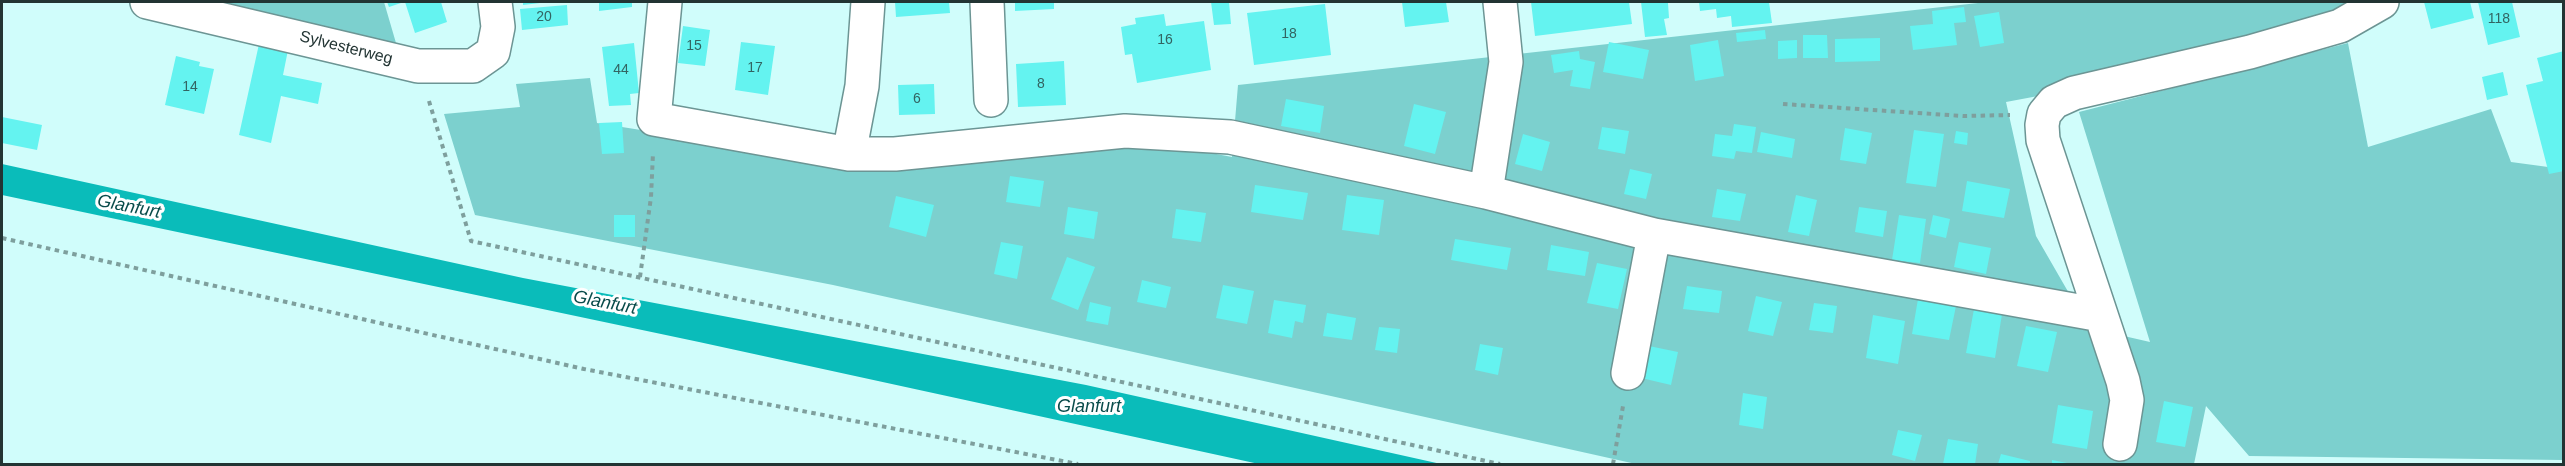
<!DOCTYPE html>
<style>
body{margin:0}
#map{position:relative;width:2565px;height:466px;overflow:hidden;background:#d0fdfb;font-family:Helvetica,sans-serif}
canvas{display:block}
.frame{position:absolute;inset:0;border:3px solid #223433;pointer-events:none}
</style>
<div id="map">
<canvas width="2565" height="466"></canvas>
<div class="frame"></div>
</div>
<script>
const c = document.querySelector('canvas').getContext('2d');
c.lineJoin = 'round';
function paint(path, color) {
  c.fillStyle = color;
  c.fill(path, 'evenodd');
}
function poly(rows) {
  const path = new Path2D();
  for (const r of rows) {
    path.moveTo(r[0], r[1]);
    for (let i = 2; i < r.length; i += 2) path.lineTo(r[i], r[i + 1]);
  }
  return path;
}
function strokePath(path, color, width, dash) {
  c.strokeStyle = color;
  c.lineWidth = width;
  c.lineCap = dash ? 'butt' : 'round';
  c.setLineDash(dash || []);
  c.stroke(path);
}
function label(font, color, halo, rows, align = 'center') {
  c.font = font + ' Helvetica,sans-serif';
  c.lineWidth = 6;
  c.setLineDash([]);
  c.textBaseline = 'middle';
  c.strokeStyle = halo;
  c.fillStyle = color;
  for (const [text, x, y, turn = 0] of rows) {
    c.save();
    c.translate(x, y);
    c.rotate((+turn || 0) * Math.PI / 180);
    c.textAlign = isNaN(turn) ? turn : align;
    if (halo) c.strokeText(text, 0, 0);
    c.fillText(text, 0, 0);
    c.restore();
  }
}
paint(poly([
 [220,2,384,2,396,43],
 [1987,2,2346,2,2347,14,2038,96,2006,102,2036,236,2089,328,2150,342,2079,112,2348,43,2368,147,2491,109,2511,162,2563,169,2562,460,2249,456,2206,406,2194,464,1636,464,833,285,475,215,444,114,520,107,516,84,590,78,597,123,860,165,1132,138,1232,157,1238,85]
]), '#7cd0ce');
paint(poly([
 [2,164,523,278,1086,385,1441,464,1259,464,699,342,2,195]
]), '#0abcba');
paint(poly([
 [387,2,404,2,389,7],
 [405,2,441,2,447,22,415,33],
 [523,2,540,2,540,3,523,5],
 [599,2,632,2,632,7,599,11],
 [895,2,949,2,950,13,896,17],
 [1015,2,1054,2,1054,9,1015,11],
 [1211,2,1229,2,1231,24,1214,25],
 [1402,2,1446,2,1449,22,1405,27],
 [1531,2,1629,2,1632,24,1535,36],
 [1641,2,1668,3,1669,18,1664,19,1667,35,1645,37],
 [1699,2,1769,2,1772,23,1732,27,1731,16,1717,18,1716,9,1700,11],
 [2424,2,2470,2,2474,18,2431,29],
 [2478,2,2512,2,2520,37,2488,45],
 [1325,4,1331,55,1254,65,1247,13],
 [567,5,568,25,522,30,520,9],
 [1964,7,1966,22,1954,23,1957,45,1913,50,1910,26,1933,24,1932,11],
 [1999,12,2004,43,1980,47,1974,16],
 [1164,14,1166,26,1204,21,1211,70,1137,83,1132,54,1125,55,1121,27,1136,24,1135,18],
 [683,26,710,30,705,66,678,63],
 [1765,30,1766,39,1737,42,1736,33],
 [1803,35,1827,35,1828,58,1803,58],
 [1880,38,1880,61,1835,62,1835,39],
 [1718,40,1724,76,1695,81,1690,45],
 [1797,40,1797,58,1778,59,1778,41],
 [741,42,775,46,768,95,735,90],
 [1609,42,1649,50,1643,79,1603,72],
 [634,43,639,93,630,94,631,105,609,106,602,47],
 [259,44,288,50,283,75,322,83,318,104,281,96,271,143,239,135],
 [1579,51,1580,59,1595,62,1590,89,1570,86,1573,70,1554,73,1551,55],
 [2564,51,2564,171,2549,174,2526,85,2543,81,2537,58],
 [176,56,200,62,199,66,214,69,204,114,165,105],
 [1064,61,1066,105,1018,107,1016,64],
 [2503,72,2508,95,2487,100,2482,77],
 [934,84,935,114,899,115,898,85],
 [1286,99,1324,106,1320,133,1281,126],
 [1414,104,1446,112,1435,154,1404,146],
 [2,117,42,125,37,150,2,143],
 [622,122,624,153,602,154,599,123],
 [1734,124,1756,127,1752,153,1736,151,1734,159,1712,156,1715,134,1732,136],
 [1602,127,1629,131,1625,154,1598,149],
 [1845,128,1872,133,1866,164,1840,160],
 [1914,130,1944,134,1936,187,1906,183],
 [1956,131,1968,133,1967,145,1954,143],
 [1761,132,1795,139,1792,158,1757,152],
 [1523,134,1550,142,1542,171,1515,164],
 [1630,169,1652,174,1646,199,1624,194],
 [1010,176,1044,181,1040,207,1006,202],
 [1967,181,2010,189,2004,218,1962,211],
 [1255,185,1308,193,1303,220,1251,212],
 [1717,189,1746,194,1740,221,1712,217],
 [1347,195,1384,200,1379,235,1342,230],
 [1796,195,1817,200,1809,236,1788,232],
 [896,196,934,205,926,237,889,227],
 [1068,207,1098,212,1094,239,1064,234],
 [1859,207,1887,211,1883,237,1855,232],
 [1176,209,1206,213,1201,242,1172,238],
 [614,215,635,215,635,237,614,237],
 [1899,215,1926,219,1920,263,1892,260],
 [1933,215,1950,219,1946,238,1929,234],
 [1455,239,1511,248,1507,270,1451,260],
 [1001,242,1023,246,1017,279,994,274],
 [1959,242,1991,248,1986,274,1954,267],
 [1551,245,1589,252,1585,276,1547,270],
 [1067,257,1095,267,1078,310,1051,299],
 [1597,263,1627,269,1618,309,1587,303],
 [1142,280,1171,287,1166,308,1137,302],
 [1223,285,1254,291,1247,324,1216,318],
 [1687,286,1722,291,1719,313,1683,309],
 [1756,296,1782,302,1773,336,1748,331],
 [1918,299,1956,306,1949,340,1912,334],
 [1274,300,1306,305,1303,323,1295,321,1292,338,1268,333],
 [1090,302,1111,307,1108,325,1086,321],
 [1814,303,1837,306,1833,333,1809,330],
 [1974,309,2002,314,1995,358,1966,353],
 [1327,313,1356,318,1352,340,1323,336],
 [1873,315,1905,321,1898,364,1866,358],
 [2026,326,2057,332,2048,372,2017,366],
 [1379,327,1400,329,1397,353,1375,350],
 [1480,344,1503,348,1498,375,1475,370],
 [1644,345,1678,352,1671,385,1637,377],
 [1743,393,1767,397,1763,429,1739,425],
 [2164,401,2193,407,2185,447,2156,442],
 [2058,405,2093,411,2087,449,2052,443],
 [1898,430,1922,435,1915,461,1892,455],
 [1948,439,1978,444,1975,464,1943,464],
 [2001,454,2030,461,2030,464,1998,464],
 [2052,460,2067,463,2067,464,2052,464]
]), '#64f3f0');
const minor = poly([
 [147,2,418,66,473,66,493,52,498,27,495,2],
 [665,2,654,119,849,154,895,154,1125,131,1230,137,1486,192,1654,235,2101,315],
 [987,2,991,100],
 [849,154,862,86,868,2],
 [1486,192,1506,62,1500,2],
 [1628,373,1654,235],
 [2120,444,2127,400,2123,381,2043,140,2042,125,2044,114,2054,102,2074,93,2250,52,2340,26,2382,2]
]);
strokePath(minor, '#6c9594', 36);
strokePath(poly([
 [429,101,471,241,1500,464],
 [1783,104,1963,116,2010,115],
 [2,238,584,369,1078,464],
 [640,277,651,197,653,153],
 [1613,464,1623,406]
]), '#7e9f9d', 4, [4.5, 4.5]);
strokePath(minor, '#fff', 33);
label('14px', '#326462', null, [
 ["20",544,17],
 ["118",2499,19],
 ["18",1289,34],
 ["16",1165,40],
 ["15",694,46],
 ["17",755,68],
 ["44",621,70],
 ["8",1041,84],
 ["14",190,87],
 ["6",917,99]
]);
label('16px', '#223433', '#fff', [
 ["Sylvesterweg",346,48,14]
]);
label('italic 18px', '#0a4c4b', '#fff', [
 ["Glanfurt",129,207,11],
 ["Glanfurt",605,303,11],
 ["Glanfurt",1089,407]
]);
</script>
